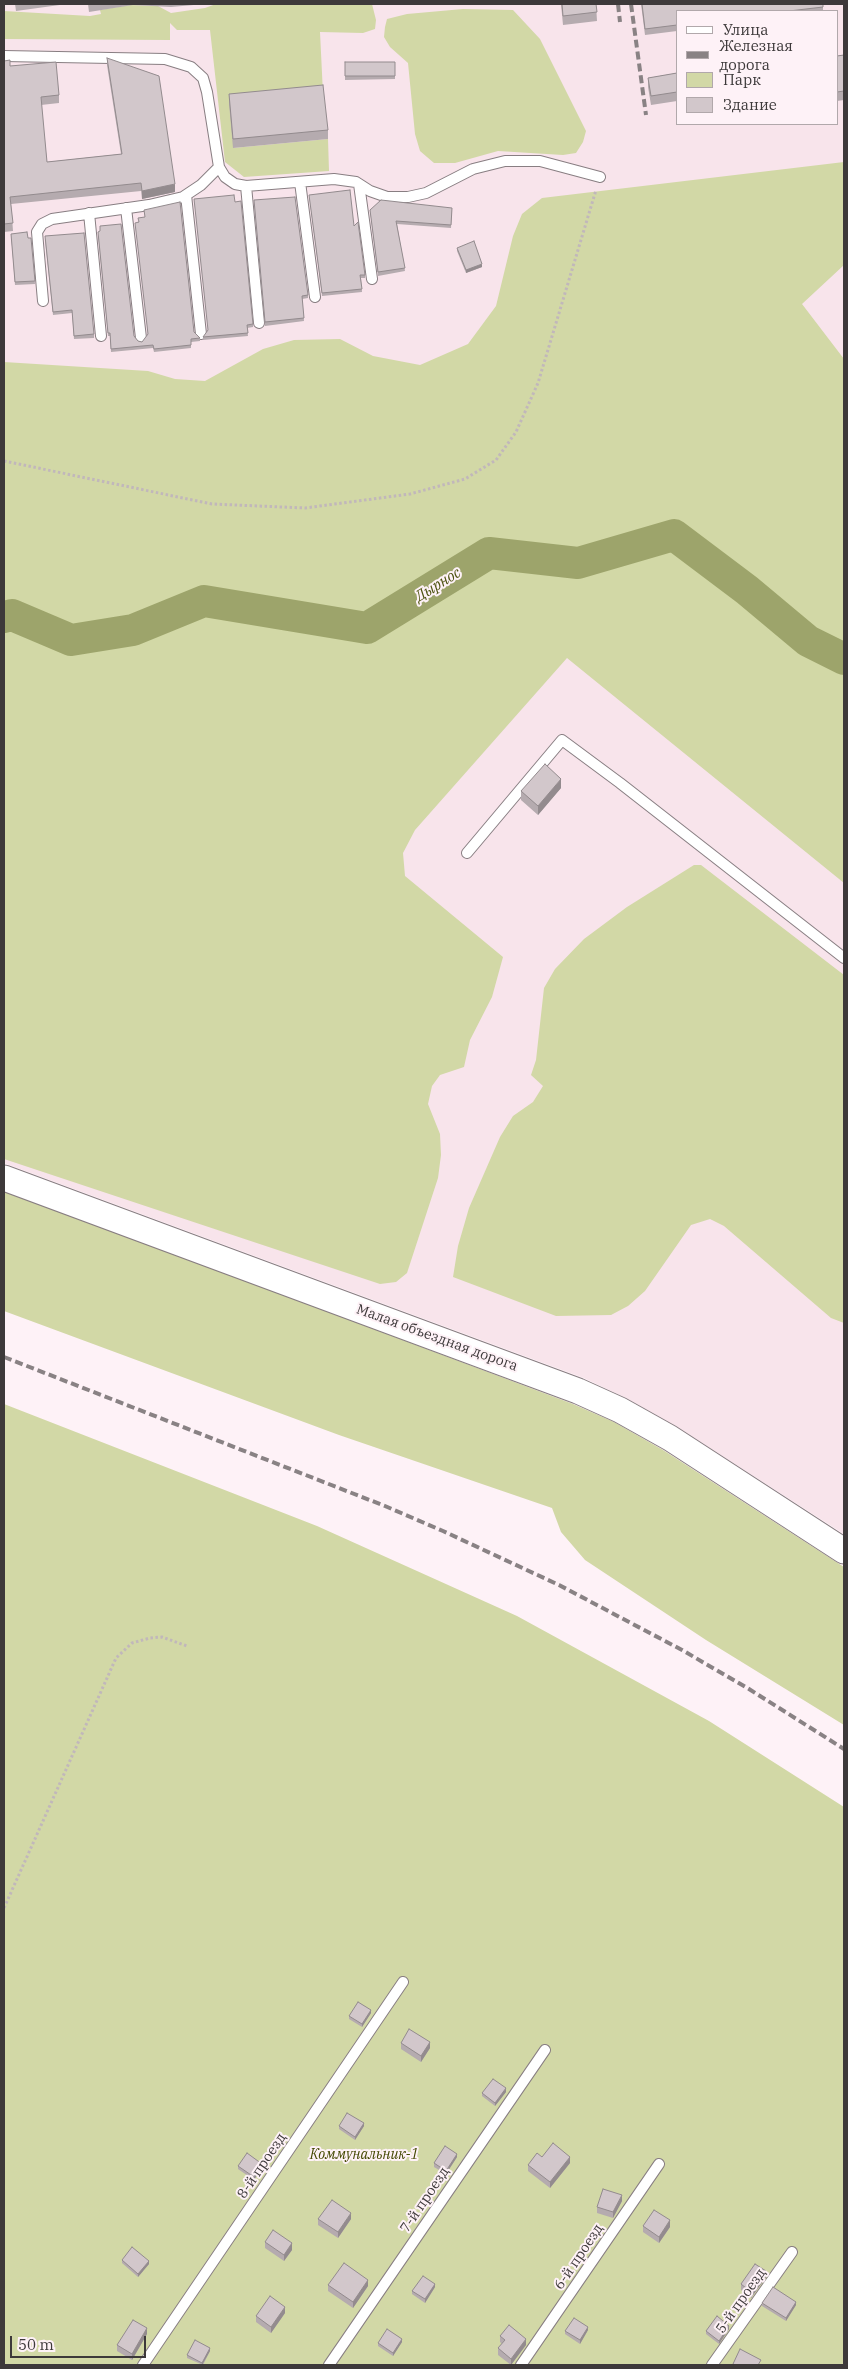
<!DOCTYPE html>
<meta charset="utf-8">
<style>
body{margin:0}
#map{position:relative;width:848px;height:2369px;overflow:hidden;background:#fef2f7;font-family:"IBM Plex Serif",serif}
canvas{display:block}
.frame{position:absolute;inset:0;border:5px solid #3d393a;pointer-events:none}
.legend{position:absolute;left:676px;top:10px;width:162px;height:115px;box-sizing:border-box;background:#fef2f7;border:1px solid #b1a8ab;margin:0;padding:6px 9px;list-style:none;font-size:15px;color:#3d393a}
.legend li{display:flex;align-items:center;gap:10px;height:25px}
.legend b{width:25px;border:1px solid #b1a8ab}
.scale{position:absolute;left:10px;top:2336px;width:136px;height:22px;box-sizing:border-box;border:2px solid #3d393a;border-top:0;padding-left:6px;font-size:15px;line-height:18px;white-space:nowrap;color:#3d393a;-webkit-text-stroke:4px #fef2f7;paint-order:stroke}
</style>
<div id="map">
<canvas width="848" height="2369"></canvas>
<div class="frame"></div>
<ul class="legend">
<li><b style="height:6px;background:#fff"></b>Улица</li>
<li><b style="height:6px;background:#898284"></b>Железная дорога</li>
<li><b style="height:14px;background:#d2d8a6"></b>Парк</li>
<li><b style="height:14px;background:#d2c7cb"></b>Здание</li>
</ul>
<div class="scale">50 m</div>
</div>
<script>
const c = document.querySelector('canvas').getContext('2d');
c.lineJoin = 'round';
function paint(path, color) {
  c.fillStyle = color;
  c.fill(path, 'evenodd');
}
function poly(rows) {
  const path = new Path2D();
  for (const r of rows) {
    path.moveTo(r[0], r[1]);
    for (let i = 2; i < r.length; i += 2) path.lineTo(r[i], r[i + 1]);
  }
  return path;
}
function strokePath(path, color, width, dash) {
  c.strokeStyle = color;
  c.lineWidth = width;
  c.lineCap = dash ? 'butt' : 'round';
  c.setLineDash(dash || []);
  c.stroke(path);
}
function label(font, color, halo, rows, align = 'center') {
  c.font = font + ' "IBM Plex Serif",serif';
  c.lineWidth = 4;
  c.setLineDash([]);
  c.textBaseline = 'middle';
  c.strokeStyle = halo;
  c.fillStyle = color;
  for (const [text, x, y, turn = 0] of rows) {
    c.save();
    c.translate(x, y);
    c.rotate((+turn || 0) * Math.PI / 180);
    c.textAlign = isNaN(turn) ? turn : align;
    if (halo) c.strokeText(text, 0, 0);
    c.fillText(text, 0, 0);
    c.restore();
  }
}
paint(poly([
 [4,4,844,4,844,1534,677,1427,626,1398,584,1378,4,1163],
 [677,11,837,11,837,124,677,124]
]), '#f8e4eb');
paint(poly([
 [216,4,372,4,376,20,375,29,363,33,320,32,323,94,233,148,328,139,329,171,244,177,225,162,210,30,177,30,170,23,170,40,4,39,4,11,90,16,101,14,100,10,130,5,158,6,171,13,205,8],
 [463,9,513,10,540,39,586,131,583,142,576,153,563,155,498,151,455,163,434,163,420,151,415,134,408,63,390,47,384,37,385,27,387,19,407,14],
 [844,162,844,265,802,304,844,359,844,883,567,658,415,830,403,853,405,876,503,957,492,997,470,1040,464,1067,440,1075,432,1086,428,1104,440,1134,441,1155,438,1178,407,1273,396,1282,380,1284,4,1159,4,362,148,371,175,379,205,381,263,349,294,340,340,339,373,356,420,365,468,344,496,306,513,236,522,214,542,198],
 [694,865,701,865,844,975,844,1323,831,1318,724,1226,710,1219,691,1225,645,1291,628,1306,611,1315,556,1316,453,1277,458,1246,469,1208,500,1137,513,1116,533,1102,543,1086,531,1075,536,1060,544,988,555,969,584,939,627,907],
 [4,1190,573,1404,614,1422,663,1450,844,1567,844,1725,706,1640,585,1560,561,1532,552,1508,339,1435,4,1311],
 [4,1404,317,1526,517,1616,709,1721,844,1807,844,2365,4,2365]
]), '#d2d8a6');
strokePath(poly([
 [4,617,12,615,71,640,133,630,204,601,367,628,489,553,578,563,674,535,747,590,808,641,844,659]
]), '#9da46b', 32);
const service = poly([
 [4,56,165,59,191,67,203,78,207,92,219,167,225,177,235,184,246,186,334,179,356,182,370,191,387,197,408,197,426,193,473,169,505,161,540,161,600,177],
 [300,182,315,297],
 [359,184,372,279],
 [246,186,259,323],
 [186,195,201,334],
 [126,208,141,338],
 [89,213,101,336],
 [43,301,37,232,42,224,52,219,149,205,183,197,201,185,219,167],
 [467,853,562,740,620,783,844,958],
 [143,2365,403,1982],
 [329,2365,545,2050],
 [521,2365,659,2164],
 [712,2365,792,2252]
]);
const tertiary = poly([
 [4,1178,578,1391,620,1410,670,1438,844,1551]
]);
strokePath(service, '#887e82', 12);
strokePath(tertiary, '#887e82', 27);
strokePath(poly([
 [4,461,212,504,305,508,410,494,465,479,496,460,516,432,538,383,596,190],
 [4,1908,116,1658,132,1643,150,1638,162,1637,187,1646]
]), '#c1b7bb', 3, [2.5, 2.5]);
strokePath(service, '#fff', 10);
strokePath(tertiary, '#fff', 25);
strokePath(poly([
 [618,4,620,22],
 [631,4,646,115],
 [4,1357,385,1506,443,1531,559,1585,682,1650,749,1689,844,1749]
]), '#898284', 4, [8, 4]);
paint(poly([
 [15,4,67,4,16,11],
 [88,4,205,4,171,7,133,5,89,12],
 [561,4,596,4,597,21,563,25],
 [641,4,823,4,823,11,677,11,677,31,645,35],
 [844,55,844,100,837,101,837,56],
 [107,58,175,192,142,199,141,191,11,204,13,231,4,232,4,61,10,66,59,95,59,103,41,105,47,162,121,154,107,65],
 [345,62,395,62,395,79,345,80],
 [677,73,677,101,651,105,648,87,648,78],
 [229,94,328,130,328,139,233,148,229,103],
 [309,195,354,226,365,275,365,278,361,278,362,292,322,296],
 [254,203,308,295,308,298,302,299,304,321,265,326],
 [452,208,451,228,397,224,405,271,378,276,370,210],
 [144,210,194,332,200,338,200,341,191,342,191,348,154,352,153,348,111,352,110,336,108,336,98,235,134,336,138,341,142,342,148,335,138,222,145,217],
 [11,234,28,238,31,238,35,284,15,285],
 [45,240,94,334,94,338,74,339,72,313,53,315],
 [457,248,482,267,466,273,457,251],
 [253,324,253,327,247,328,248,336,203,340,203,337,208,331],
 [561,788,538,815,521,800,521,791],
 [371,2013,362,2027,349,2019,349,2016],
 [401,2043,430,2048,421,2062,401,2049],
 [506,2092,495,2106,482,2096,482,2093],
 [339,2126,364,2126,355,2140,339,2129],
 [457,2157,446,2174,434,2167,434,2163],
 [542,2157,570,2163,550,2188,528,2171,528,2165],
 [238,2166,262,2167,254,2180,238,2169],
 [622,2201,613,2218,597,2213,597,2207],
 [318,2219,351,2219,338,2238,318,2225],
 [643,2226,670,2227,659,2243,643,2232],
 [265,2242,292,2250,284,2261,265,2248],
 [122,2260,149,2264,138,2277,122,2263],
 [766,2277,751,2298,741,2290,741,2284],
 [328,2285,368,2286,353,2308,328,2291],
 [435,2287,425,2303,412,2294,412,2291],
 [762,2303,796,2305,786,2321,762,2306],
 [285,2313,271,2333,256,2322,256,2316],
 [729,2329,719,2344,706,2334,706,2331],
 [588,2330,580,2344,565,2334,565,2331],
 [147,2334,132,2360,117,2351,117,2345],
 [500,2336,526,2345,511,2365,498,2355,498,2348,502,2344,500,2342],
 [402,2342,393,2356,378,2346,378,2343],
 [210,2351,203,2365,187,2358,187,2355]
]), '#b5abaf');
paint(poly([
 [175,184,175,192,142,199,142,191],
 [482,264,482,267,466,273,466,270],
 [561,779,561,788,538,815,538,806],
 [371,2010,371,2013,362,2027,362,2024],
 [430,2042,430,2048,421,2062,421,2056],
 [506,2088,506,2092,495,2106,495,2103],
 [364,2123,364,2126,355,2140,355,2137],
 [457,2154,457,2157,446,2174,446,2171],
 [570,2157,570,2163,550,2188,550,2182],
 [262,2164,262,2167,254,2180,254,2177],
 [622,2195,622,2201,613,2218,613,2212],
 [351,2213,351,2219,338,2238,338,2232],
 [670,2220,670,2227,659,2243,659,2237],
 [292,2243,292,2250,284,2261,284,2255],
 [149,2261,149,2264,138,2277,138,2274],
 [766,2271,766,2277,751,2298,751,2292],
 [368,2280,368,2286,353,2308,353,2302],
 [435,2284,435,2287,425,2303,425,2299],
 [796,2302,796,2305,786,2321,786,2318],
 [285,2307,285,2313,271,2333,271,2327],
 [729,2326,729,2329,719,2344,719,2341],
 [588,2327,588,2330,580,2344,580,2340],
 [147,2328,147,2334,132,2360,132,2354],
 [402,2339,402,2342,393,2356,393,2353],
 [526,2339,526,2345,511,2365,511,2359],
 [210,2348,210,2351,202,2365,202,2363]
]), '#938b8e');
const building = poly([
 [562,4,596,4,597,12,563,16,562,4],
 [642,4,823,4,823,7,789,11,677,11,677,25,645,29,642,4],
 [844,55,844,91,837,92,837,56,844,55],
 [107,58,159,76,175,184,142,191,141,183,10,197,13,223,4,224,4,61,10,60,10,66,56,62,59,95,41,97,47,162,122,154,107,58],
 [345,62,395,62,395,76,345,76,345,62],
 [677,73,677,92,651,96,648,78,677,73],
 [323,85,328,130,233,139,229,94,323,85],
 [350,190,354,226,358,222,365,275,360,275,362,289,322,293,309,195,350,190],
 [234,195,235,202,241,201,253,324,247,325,248,333,203,337,208,330,194,199,234,195],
 [295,197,308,295,302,296,304,318,265,322,254,200,295,197],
 [381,200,452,208,451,225,396,221,405,268,378,272,370,210,381,200],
 [180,202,194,332,200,338,191,339,191,345,154,349,153,345,111,349,110,333,108,333,98,232,100,231,100,226,121,224,134,336,138,341,142,342,148,334,135,223,139,222,138,218,145,217,144,210,180,202],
 [27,232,28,238,31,238,35,281,15,282,11,234,27,232],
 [84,233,94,334,74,336,72,310,53,312,45,236,84,233],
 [474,241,482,264,466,270,457,248,474,241],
 [545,764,561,779,538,806,521,791,545,764],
 [358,2002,371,2010,362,2024,349,2016,358,2002],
 [409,2029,430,2042,421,2056,401,2043,409,2029],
 [493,2079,506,2088,495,2103,482,2093,493,2079],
 [347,2113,364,2123,355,2137,339,2126,347,2113],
 [553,2143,570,2157,550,2182,528,2165,537,2153,542,2157,553,2143],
 [445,2146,457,2154,446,2171,434,2163,445,2146],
 [247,2153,262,2164,254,2177,238,2166,247,2153],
 [603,2189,622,2195,613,2212,597,2207,603,2189],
 [332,2200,351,2213,338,2232,318,2219,332,2200],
 [654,2210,670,2220,659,2237,643,2226,654,2210],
 [273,2230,292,2243,284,2255,265,2242,273,2230],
 [132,2247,149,2261,138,2274,122,2260,132,2247],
 [344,2263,368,2280,353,2302,328,2285,344,2263],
 [755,2264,766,2271,751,2292,741,2284,755,2264],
 [423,2276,435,2284,425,2299,412,2291,423,2276],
 [773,2287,796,2302,786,2318,762,2303,773,2287],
 [270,2296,285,2307,271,2327,256,2316,270,2296],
 [717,2316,729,2326,719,2341,706,2331,717,2316],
 [574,2318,588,2327,580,2340,565,2331,574,2318],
 [133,2320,147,2328,132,2354,117,2345,133,2320],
 [509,2325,526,2339,511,2359,498,2348,505,2340,500,2336,509,2325],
 [387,2329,402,2339,393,2353,378,2343,387,2329],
 [195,2340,210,2348,202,2363,187,2355,195,2340],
 [740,2349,761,2360,758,2365,736,2365,733,2364,740,2349]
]);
paint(building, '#d2c7cb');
strokePath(building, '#938b8e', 1);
label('14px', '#3d393a', '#fef2f7', [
 ["Малая объездная дорога",437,1338,20],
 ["8-й проезд",262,2166,-56],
 ["7-й проезд",425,2200,-56],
 ["6-й проезд",579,2257,-56],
 ["5-й проезд",741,2301,-55]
]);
label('italic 14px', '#434700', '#fef2f7', [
 ["Коммунальник-1",364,2155]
]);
label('italic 15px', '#4d5210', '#fef2f7', [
 ["Дырнос",438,585,-32]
]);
</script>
